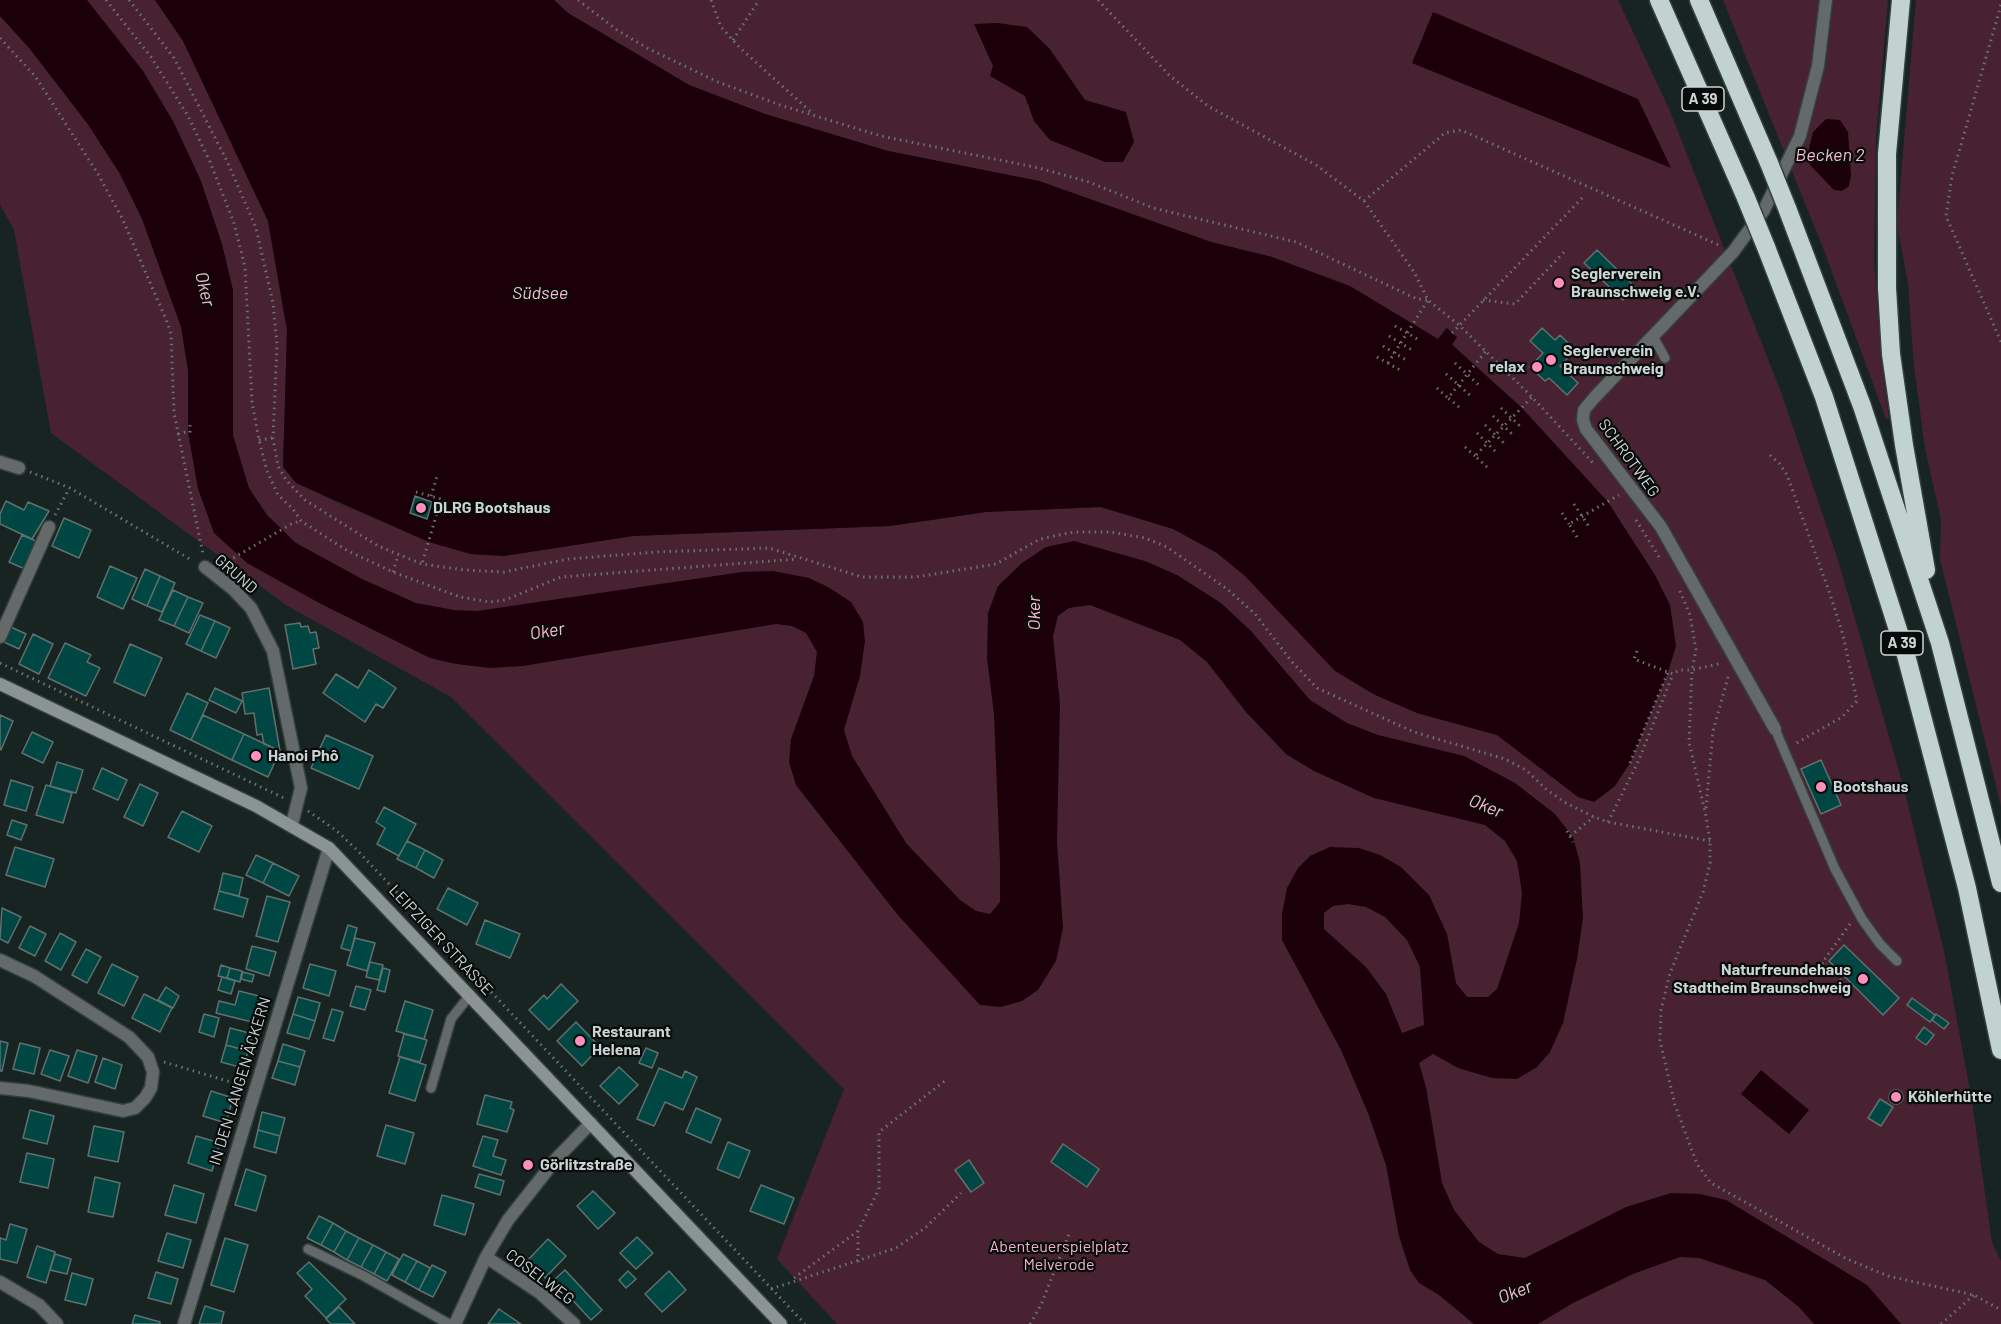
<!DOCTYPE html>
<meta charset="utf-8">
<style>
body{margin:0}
canvas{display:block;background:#172422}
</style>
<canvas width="2001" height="1324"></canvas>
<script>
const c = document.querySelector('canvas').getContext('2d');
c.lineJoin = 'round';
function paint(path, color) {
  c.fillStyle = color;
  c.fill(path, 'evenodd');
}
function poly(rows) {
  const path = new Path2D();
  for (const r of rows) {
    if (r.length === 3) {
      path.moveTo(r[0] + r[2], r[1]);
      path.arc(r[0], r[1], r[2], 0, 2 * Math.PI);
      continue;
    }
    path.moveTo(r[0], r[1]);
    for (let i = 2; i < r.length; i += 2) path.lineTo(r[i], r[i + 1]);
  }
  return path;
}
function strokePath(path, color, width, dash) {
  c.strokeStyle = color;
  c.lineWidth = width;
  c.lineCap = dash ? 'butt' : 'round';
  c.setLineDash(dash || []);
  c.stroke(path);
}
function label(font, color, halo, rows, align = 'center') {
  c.font = font + ' Barlow,sans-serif';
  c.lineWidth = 4.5;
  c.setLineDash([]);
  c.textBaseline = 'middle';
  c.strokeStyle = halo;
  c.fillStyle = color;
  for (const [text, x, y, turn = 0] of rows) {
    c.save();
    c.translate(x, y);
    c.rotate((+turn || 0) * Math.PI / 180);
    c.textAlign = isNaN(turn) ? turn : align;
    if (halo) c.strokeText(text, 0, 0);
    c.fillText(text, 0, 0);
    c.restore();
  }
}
paint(poly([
 [0,0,155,0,183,41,268,221,287,330,283,467,323,496,429,542,471,554,504,556,633,536,890,526,986,512,1100,507,1174,529,1217,553,1417,713,1497,735,1523,752,1608,502,1521,407,1452,344,1446,328,1438,339,1413,324,1272,257,1211,242,1039,181,888,151,765,114,689,85,568,13,554,0,1618,0,1669,109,1781,392,1837,557,1903,785,1945,956,1972,1102,1992,1243,2001,1261,2001,1324,837,1324,777,1259,844,1089,451,697,286,605,51,433,14,230,0,204],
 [1412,62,1638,99,1670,167,1412,63],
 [1723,0,1888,0,1876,137,1874,261,1881,357,1889,419,1886,419,1825,253],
 [1916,0,2001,0,2001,806,1940,559,1941,520,1925,448,1914,366,1908,284,1897,224]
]), '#492232');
paint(poly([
 [0,0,87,0,143,71,173,121,201,181,222,244,233,290,233,435,249,488,267,515,296,543,362,579,416,603,454,610,477,611,742,572,773,571,809,578,828,587,851,602,863,622,865,641,860,676,844,730,852,756,906,843,960,900,976,911,990,914,1000,902,1000,863,994,714,987,658,988,613,998,586,1022,563,1046,547,1074,541,1145,561,1177,575,1221,603,1251,631,1310,700,1347,723,1378,735,1464,756,1515,783,1555,814,1573,837,1580,863,1583,918,1577,959,1563,1023,1550,1052,1537,1067,1517,1079,1492,1078,1458,1068,1433,1054,1419,1063,1426,1087,1442,1183,1454,1210,1479,1242,1498,1254,1525,1258,1626,1207,1671,1193,1700,1194,1726,1200,1867,1285,1901,1324,1814,1324,1799,1307,1765,1280,1699,1258,1680,1257,1633,1274,1573,1303,1538,1324,1474,1324,1439,1295,1419,1283,1410,1270,1399,1236,1386,1165,1368,1113,1341,1050,1282,940,1282,914,1287,888,1298,868,1310,856,1330,847,1359,848,1380,855,1401,867,1429,895,1447,934,1456,983,1467,997,1488,997,1497,989,1519,923,1522,893,1517,861,1505,841,1485,825,1374,798,1314,771,1286,754,1246,712,1207,662,1180,640,1090,605,1069,608,1058,616,1053,636,1060,704,1057,842,1063,928,1056,961,1038,990,1022,1001,1001,1007,980,1005,897,914,796,785,789,762,791,739,814,676,817,652,806,633,792,626,776,624,523,666,490,668,456,664,430,658,319,603,247,563,214,533,198,489,188,432,188,371,181,327,142,219,120,174,87,123,29,48,0,16],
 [1348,904,1366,907,1385,917,1407,940,1420,967,1424,1025,1402,1033,1386,994,1366,967,1324,929,1324,913,1333,906],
 [155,0,554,0,568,13,689,85,765,114,888,151,1039,181,1211,242,1272,257,1350,286,1438,339,1447,328,1457,337,1452,345,1521,407,1608,502,1655,575,1670,605,1676,646,1668,672,1630,763,1615,786,1594,802,1578,797,1497,735,1417,713,1375,695,1335,671,1245,576,1217,553,1173,529,1101,507,986,512,890,526,633,536,504,556,471,554,429,542,296,483,283,467,287,330,268,221,183,41],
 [1433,12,1638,99,1671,168,1412,63],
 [997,23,1027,27,1049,48,1085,100,1126,112,1134,142,1123,162,1105,162,1050,140,1034,121,1025,96,990,76,993,66,974,24],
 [1826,119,1840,120,1848,132,1851,175,1849,186,1842,191,1834,190,1810,165,1808,153,1813,132],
 [1761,1070,1809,1110,1789,1134,1741,1094]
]), '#1b000a');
const building = poly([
 [1597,250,1635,287,1623,300,1584,263,1597,250],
 [1542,328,1555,340,1560,335,1575,350,1560,366,1578,383,1567,395,1549,378,1545,381,1530,367,1543,353,1530,341,1542,328],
 [415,496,432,502,427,519,410,513,415,496],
 [6,501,24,510,28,502,49,511,32,539,0,524,0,514,6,501],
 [64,518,91,530,79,558,52,546,64,518],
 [22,535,38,542,25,569,9,562,22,535],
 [110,566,137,578,123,609,97,597,110,566],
 [145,569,160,576,147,606,132,599,145,569],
 [160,576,175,583,162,612,147,606,160,576],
 [173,590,188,597,174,626,159,620,173,590],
 [188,597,203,603,189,633,174,626,188,597],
 [200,615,215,621,201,651,186,644,200,615],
 [215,621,230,628,216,658,201,651,215,621],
 [300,623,301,627,308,626,310,633,316,632,319,648,313,649,316,664,293,669,285,625,300,623],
 [11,627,26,634,19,649,4,642,11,627],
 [33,634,53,644,39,674,19,664,33,634],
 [65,643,91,655,87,662,100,668,86,696,48,678,65,643],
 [130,644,162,658,145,696,114,682,130,644],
 [369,670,396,688,383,708,376,704,365,722,323,693,336,674,358,688,369,670],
 [215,688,242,701,236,713,209,700,215,688],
 [269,688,280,751,264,744,262,734,257,735,254,713,245,714,242,693,269,688],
 [187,693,208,703,191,740,170,730,187,693],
 [0,715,13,721,1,750,0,749,0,715],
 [203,715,244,734,232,760,191,740,203,715],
 [32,732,53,742,43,763,22,753,32,732],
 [244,734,280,751,268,777,232,760,244,734],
 [326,735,373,756,359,789,311,768,326,735],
 [1821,760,1841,805,1821,814,1801,769,1821,760],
 [57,762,83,770,76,793,50,786,57,762],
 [102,768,127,780,118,800,93,789,102,768],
 [11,780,33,787,26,811,4,805,11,780],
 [140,784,158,793,143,826,124,817,140,784],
 [46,785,72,793,63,823,36,815,46,785],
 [384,807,416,824,399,856,377,844,385,828,376,822,384,807],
 [182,811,212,826,199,852,168,837,182,811],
 [12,820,27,825,21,840,7,835,12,820],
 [407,841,425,850,416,868,397,859,407,841],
 [15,847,54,859,45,887,6,875,15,847],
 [425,850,443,860,434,878,416,868,425,850],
 [256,855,273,863,263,883,246,875,256,855],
 [273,863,299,876,289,896,263,883,273,863],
 [223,873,243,878,239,896,219,891,223,873],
 [448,888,478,903,467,925,437,909,448,888],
 [219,891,248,899,243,917,214,909,219,891],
 [267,896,290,902,278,942,256,936,267,896],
 [2,908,21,917,8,943,0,939,2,908],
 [485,920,520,934,510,958,476,944,485,920],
 [348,925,357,928,351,951,341,948,348,925],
 [30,926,46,934,35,956,19,948,30,926],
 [60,933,76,942,61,970,45,961,60,933],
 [355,938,375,943,367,971,347,965,355,938],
 [1844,945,1899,998,1883,1015,1829,961,1844,945],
 [252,946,276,952,269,976,246,969,252,946],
 [86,949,101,957,87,983,72,975,86,949],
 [370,962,383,965,379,980,366,977,370,962],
 [112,964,138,977,124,1006,98,993,112,964],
 [310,964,336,971,329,996,303,988,310,964],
 [221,965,230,968,227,978,218,976,221,965],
 [230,968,242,971,240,982,227,978,230,968],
 [383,968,390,970,385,992,377,990,383,968],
 [243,972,254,975,252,982,241,979,243,972],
 [222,977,235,981,231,994,218,990,222,977],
 [561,984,578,1001,549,1030,529,1010,544,995,547,999,561,984],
 [356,986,371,990,365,1010,350,1006,356,986],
 [166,987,179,996,173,1008,158,1000,166,987],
 [239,991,263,997,256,1023,216,1013,219,1001,235,1005,239,991],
 [144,994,172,1008,160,1032,132,1018,144,994],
 [298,997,320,1003,315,1021,293,1014,298,997],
 [1912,998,1935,1015,1930,1022,1907,1005,1912,998],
 [405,1001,433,1010,424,1039,396,1031,405,1001],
 [332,1009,343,1012,334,1041,323,1038,332,1009],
 [204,1014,219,1018,214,1037,199,1032,204,1014],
 [293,1014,315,1021,309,1039,287,1033,293,1014],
 [1936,1014,1949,1023,1944,1029,1932,1020,1936,1014],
 [576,1022,600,1047,582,1066,557,1041,576,1022],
 [1924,1027,1934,1035,1926,1045,1916,1038,1924,1027],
 [230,1028,253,1034,248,1051,226,1045,230,1028],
 [404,1034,427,1040,420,1062,398,1056,404,1034],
 [0,1041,8,1043,2,1071,0,1071,0,1041],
 [20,1043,40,1048,34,1074,13,1069,20,1043],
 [283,1044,305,1051,300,1067,278,1061,283,1044],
 [226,1045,248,1051,243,1068,221,1062,226,1045],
 [646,1048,658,1053,652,1068,639,1063,646,1048],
 [50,1050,69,1056,60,1081,41,1074,50,1050],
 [77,1050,97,1056,88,1083,68,1076,77,1050],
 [400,1057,426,1065,415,1101,389,1093,400,1057],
 [103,1058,122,1065,115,1089,95,1082,103,1058],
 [278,1061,300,1067,295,1085,272,1078,278,1061],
 [619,1067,638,1085,619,1104,600,1086,619,1067],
 [659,1068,682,1078,685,1071,697,1077,683,1110,665,1102,654,1126,637,1119,659,1068],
 [1896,1097,7],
 [211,1091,233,1098,226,1123,203,1116,211,1091],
 [485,1095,512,1102,510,1108,514,1110,507,1132,477,1124,485,1095],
 [1880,1099,1893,1107,1881,1126,1868,1118,1880,1099],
 [696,1108,721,1119,711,1143,686,1132,696,1108],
 [30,1110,54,1116,47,1144,23,1138,30,1110],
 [262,1112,285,1118,280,1136,258,1130,262,1112],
 [386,1125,414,1133,405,1164,377,1156,386,1125],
 [94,1126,124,1132,118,1162,88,1156,94,1126],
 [258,1130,280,1136,276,1153,254,1147,258,1130],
 [196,1136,220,1143,212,1171,188,1163,196,1136],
 [483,1136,498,1140,493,1156,506,1160,501,1175,473,1166,483,1136],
 [728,1142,750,1151,739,1178,717,1169,728,1142],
 [1063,1144,1099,1169,1087,1187,1051,1162,1063,1144],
 [27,1153,54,1159,48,1188,20,1182,27,1153],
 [969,1160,984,1183,971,1192,955,1170,969,1160],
 [246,1169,266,1176,256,1211,235,1205,246,1169],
 [479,1174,504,1181,500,1195,475,1187,479,1174],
 [95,1177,120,1183,113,1217,88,1212,95,1177],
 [174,1185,204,1194,196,1223,165,1215,174,1185],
 [761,1185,794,1198,784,1224,750,1211,761,1185],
 [593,1191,615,1213,598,1229,577,1206,593,1191],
 [442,1195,474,1204,465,1235,434,1225,442,1195],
 [319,1216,333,1223,321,1245,307,1238,319,1216],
 [333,1223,346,1231,334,1252,321,1245,333,1223],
 [10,1224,27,1229,17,1263,0,1259,0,1238,6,1240,10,1224],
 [346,1231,359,1238,347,1260,334,1252,346,1231],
 [167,1233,191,1240,183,1268,158,1261,167,1233],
 [637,1237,653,1253,636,1269,620,1253,637,1237],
 [225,1238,248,1245,234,1292,211,1285,225,1238],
 [359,1238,373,1245,361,1267,347,1260,359,1238],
 [548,1239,566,1256,545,1278,527,1261,548,1239],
 [373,1245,386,1252,374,1274,361,1267,373,1245],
 [37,1246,55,1252,46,1283,27,1277,37,1246],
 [386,1252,399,1259,387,1281,374,1274,386,1252],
 [55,1254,71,1259,67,1274,50,1270,55,1254],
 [403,1254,417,1261,405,1282,392,1275,403,1254],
 [417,1261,430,1268,419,1290,405,1282,417,1261],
 [309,1262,346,1299,326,1318,305,1296,312,1289,297,1273,309,1262],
 [432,1265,446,1272,433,1297,419,1290,432,1265],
 [565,1270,602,1310,591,1320,554,1280,565,1270],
 [628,1271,636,1279,626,1288,619,1280,628,1271],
 [669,1271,686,1290,662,1312,645,1294,669,1271],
 [156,1272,178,1279,171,1304,148,1298,156,1272],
 [72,1273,93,1279,86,1305,65,1300,72,1273],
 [205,1306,224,1312,221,1324,199,1324,205,1306],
 [339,1307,355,1324,331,1324,326,1319,339,1307],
 [499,1309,521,1324,488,1324,499,1309],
 [135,1315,160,1322,160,1324,132,1324,135,1315]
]);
paint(building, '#004642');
strokePath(building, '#61706e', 1.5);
const lane = poly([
 [1654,338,1665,358],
 [1775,729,1835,869,1862,919,1880,944,1897,961],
 [431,1088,451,1019,470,995],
 [308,1249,364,1276,449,1324]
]);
const street = poly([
 [0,462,19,468],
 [205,567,233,589,251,608,273,651,301,788,292,824],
 [0,637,49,527],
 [1775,729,1661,527,1586,429,1583,420,1584,410,1594,398,1733,252,1764,210,1800,136,1818,66,1826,0],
 [0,960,34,976,129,1037,148,1057,153,1072,151,1088,145,1098,135,1108,123,1111,29,1091,0,1088],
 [486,1257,540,1293,574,1324],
 [0,1282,39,1305,57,1324],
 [184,1324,329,848],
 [455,1324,486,1257,508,1220,557,1158,591,1123]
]);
const secondary = poly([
 [0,684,256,806,329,848,781,1324]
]);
const highway = poly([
 [1659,0,1746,198],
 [1699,0,1769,163],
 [1901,0,1887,154,1887,288,1891,354,1904,445,1926,570],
 [1787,208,1862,406,1940,643,2001,883],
 [1766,247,1824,397,1906,655,1967,888,2001,1050]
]);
strokePath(lane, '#34403e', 12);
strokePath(street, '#34403e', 15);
strokePath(secondary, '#34403e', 15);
strokePath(highway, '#34403e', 21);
strokePath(poly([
 [106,0,151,57,188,116,210,162,234,223,245,267,252,402,259,440,267,471,278,495,293,509,301,521,348,551,393,572,460,597,489,602,505,600,561,577,798,559],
 [129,0,174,58,228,163,256,228,273,303,277,344,273,438,278,466,286,480,305,500,378,546,422,564,465,570,504,572,568,559,657,552,769,548,862,577,916,577,996,564,1040,539,1074,532,1110,532,1145,538,1167,547,1227,589,1255,614,1292,662,1317,688,1414,732,1505,759,1526,770,1547,790,1566,803,1594,817,1608,822,1710,841],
 [578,0,617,30,647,48,718,82,780,105,881,136,1039,168,1089,182,1153,208,1296,242,1417,299,1428,300],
 [711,0,721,27,739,47,812,113],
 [1098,0,1170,76,1208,106,1316,165,1364,201,1414,272,1428,300,1459,325,1532,397,1594,464],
 [2001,5,1952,176,1946,216,2001,342],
 [0,38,35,76,98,174,122,218,168,324,171,334,174,413,203,554],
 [733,40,759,0],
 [1364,201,1445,133,1461,130,1721,246],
 [1483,300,1515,304,1565,251],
 [1395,326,1419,340],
 [1452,333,1585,195],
 [1389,336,1412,350],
 [1383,346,1406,360],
 [1377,357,1400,370],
 [1388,363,1428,300],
 [1455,363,1480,386],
 [1446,374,1471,396],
 [1437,388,1448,398],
 [1459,407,1448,398,1486,351],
 [1501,408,1521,427],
 [1493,416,1513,435],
 [190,425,190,437],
 [1485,425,1505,444],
 [1477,433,1496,452],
 [178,434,190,431],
 [259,440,273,438],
 [1465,447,1475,456],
 [1770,455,1780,464,1787,475,1829,591,1843,635,1857,701,1842,717,1793,745],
 [1487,467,1475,456,1532,397],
 [30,472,70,488,193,561],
 [416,492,441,499,422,564],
 [431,496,437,476],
 [1574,504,1590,528],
 [1562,513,1569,524],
 [55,515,69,489],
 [1636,520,1661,560],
 [1577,537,1569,524,1619,495],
 [223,564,293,523,301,521],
 [393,572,398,555],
 [1680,591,1690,615,1696,650,1692,670,1689,742,1706,816,1710,841,1710,863,1703,892,1670,973,1661,1010,1660,1041,1675,1105,1697,1164,1711,1183,1847,1259,1888,1276,1974,1295,2001,1310],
 [1637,651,1634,659,1673,674,1679,670,1692,670,1722,663],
 [0,663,286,799],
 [1630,763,1668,672],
 [1706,808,1713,731,1729,674],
 [308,811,337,831,356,849,805,1324],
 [1608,822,1638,762,1673,674],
 [1567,831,1573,842],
 [1570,836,1594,817],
 [1850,924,1822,963,1851,990],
 [164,1062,244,1086],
 [858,1262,858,1231,879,1189,879,1132,946,1080],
 [794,1278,858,1231],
 [771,1289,896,1248,925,1228,961,1193],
 [1030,1324,1041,1305,1069,1234],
 [1941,1324,1974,1295]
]), '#6a7473', 3, [1.5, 4.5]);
strokePath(lane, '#646a69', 9);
strokePath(street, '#646a69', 12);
strokePath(secondary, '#8a9493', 12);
strokePath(highway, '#c2d2d0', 18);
const highwayBridge = poly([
 [1769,163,1787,208],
 [1746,198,1766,247]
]);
strokePath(highwayBridge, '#34403e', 21, []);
strokePath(highwayBridge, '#c2d2d0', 18);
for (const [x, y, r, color] of [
 [1559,283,6,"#ff8eba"],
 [1551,360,6,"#ff8eba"],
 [1537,367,6,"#ff8eba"],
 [421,508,6,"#ff8eba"],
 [256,756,6,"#ff8eba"],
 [1821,787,6,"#ff8eba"],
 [1863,979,6,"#ff8eba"],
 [580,1041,6,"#ff8eba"],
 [1896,1097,6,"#ff8eba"],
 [528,1165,6,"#ff8eba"]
]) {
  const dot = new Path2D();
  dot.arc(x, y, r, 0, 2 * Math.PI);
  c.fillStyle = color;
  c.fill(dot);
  strokePath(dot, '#070c0b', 2);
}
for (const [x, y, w] of [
 [1703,99,42],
 [1902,643,42]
]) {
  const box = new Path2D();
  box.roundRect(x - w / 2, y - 12, w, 24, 4.5);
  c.fillStyle = '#070c0b';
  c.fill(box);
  strokePath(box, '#cdd5d4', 1.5);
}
label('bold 15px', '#cdd5d4', null, [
 ["A 39",1703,99],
 ["A 39",1902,643]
]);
label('bold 16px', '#cdd5d4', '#070c0b', [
 ["Seglerverein",1571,274],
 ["Braunschweig e.V.",1571,292],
 ["Seglerverein",1563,351],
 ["Braunschweig",1563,369],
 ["relax",1525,367,"right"],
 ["DLRG Bootshaus",433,508],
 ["Hanoi Phô",268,756],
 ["Bootshaus",1833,787],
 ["Naturfreundehaus",1851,970,"right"],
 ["Stadtheim Braunschweig",1851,988,"right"],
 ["Restaurant",592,1032],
 ["Helena",592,1050],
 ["Köhlerhütte",1908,1097],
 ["Görlitzstraße",540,1165]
], 'left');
label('16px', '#cdd5d4', '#070c0b', [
 ["SCHROTWEG",1629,458,54],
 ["GRUND",236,574,41],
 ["LEIPZIGER STRASSE",441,940,47],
 ["IN DEN LANGEN ÄCKERN",240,1081,-73],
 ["COSELWEG",540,1277,37]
]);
label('16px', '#f6b0c9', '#070c0b', [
 ["Abenteuerspielplatz",1059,1247],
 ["Melverode",1059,1265]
]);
label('italic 18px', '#ffb8d1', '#070c0b', [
 ["Becken 2",1830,155],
 ["Oker",205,289,76],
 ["Südsee",540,293],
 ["Oker",1034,613,-90],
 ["Oker",547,631,-9],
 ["Oker",1486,806,22],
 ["Oker",1515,1292,-22]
]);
</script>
